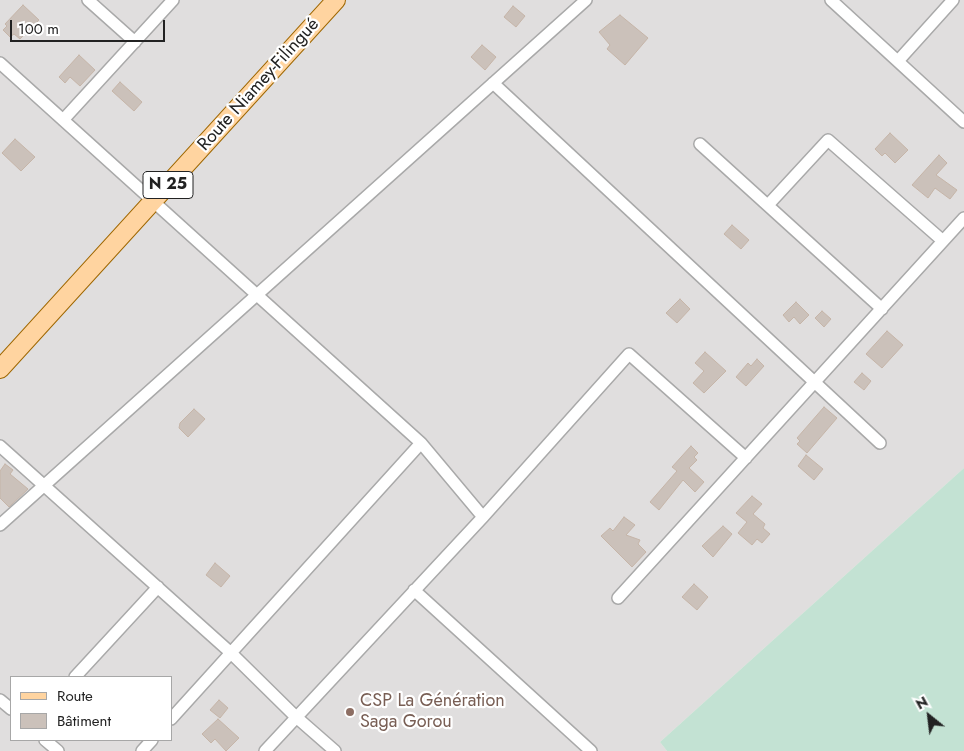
<!DOCTYPE html>
<meta charset="utf-8">
<style>
body{margin:0}
#map{position:relative;width:964px;height:751px;overflow:hidden;background:#f2efe8;font-family:Jost,sans-serif}
canvas{display:block}
.legend{position:absolute;left:10px;top:676px;width:162px;height:65px;box-sizing:border-box;background:#fff;border:1px solid #a7a7a7;margin:0;padding:6px 9px;list-style:none;font-size:15px;color:#222}
.legend li{display:flex;align-items:center;gap:10px;height:25px}
.legend b{width:25px;border:1px solid #a7a7a7}
.north{position:absolute;left:904px;top:691px;width:50px;height:50px;-webkit-text-stroke:4px #fff;paint-order:stroke;rotate:331deg;font-size:14px;font-weight:700;line-height:20px;text-align:center;color:#222}
.north::after{content:'';display:block;margin:auto;width:18px;height:22px;background:#222;clip-path:polygon(50% 0,100% 100%,50% 72%,0 100%)}
.scale{position:absolute;left:10px;top:20px;width:155px;height:22px;box-sizing:border-box;border:2px solid #222;border-top:0;padding-left:6px;font-size:15px;line-height:18px;white-space:nowrap;color:#222;-webkit-text-stroke:4px #fff;paint-order:stroke}
</style>
<div id="map">
<canvas width="964" height="751"></canvas>
<ul class="legend">
<li><b style="height:6px;background:#ffd4a0"></b>Route</li>
<li><b style="height:14px;background:#cbc1ba"></b>Bâtiment</li>
</ul>
<div class="north">N</div>
<div class="scale">100 m</div>
</div>
<script>
const c = document.querySelector('canvas').getContext('2d');
c.lineJoin = 'round';
function paint(path, color) {
  c.fillStyle = color;
  c.fill(path, 'evenodd');
}
function poly(rows) {
  const path = new Path2D();
  for (const r of rows) {
    path.moveTo(r[0], r[1]);
    for (let i = 2; i < r.length; i += 2) path.lineTo(r[i], r[i + 1]);
  }
  return path;
}
function strokePath(path, color, width, dash) {
  c.strokeStyle = color;
  c.lineWidth = width;
  c.lineCap = dash ? 'butt' : 'round';
  c.setLineDash(dash || []);
  c.stroke(path);
}
function label(font, color, halo, rows, align = 'center') {
  c.font = font + ' Jost,sans-serif';
  c.lineWidth = 4.5;
  c.setLineDash([]);
  c.textBaseline = 'middle';
  c.strokeStyle = halo;
  c.fillStyle = color;
  for (const [text, x, y, turn = 0] of rows) {
    c.save();
    c.translate(x, y);
    c.rotate((+turn || 0) * Math.PI / 180);
    c.textAlign = isNaN(turn) ? turn : align;
    if (halo) c.strokeText(text, 0, 0);
    c.fillText(text, 0, 0);
    c.restore();
  }
}
paint(poly([
 [0,0,964,0,964,468,660,742,667,751,0,751],
 [11,677,171,677,171,740,11,740]
]), '#e0dede');
paint(poly([
 [964,468,964,751,667,751,660,742]
]), '#c3e2d3');
const building = poly([
 [23,5,39,20,20,39,14,34,10,37,3,30,7,26,5,24,23,5],
 [513,6,525,16,516,27,504,17,513,6],
 [620,15,648,38,625,65,607,49,610,45,599,32,620,15],
 [482,45,496,57,485,70,471,57,482,45],
 [79,55,95,70,80,86,70,77,65,83,59,77,79,55],
 [120,82,142,102,134,111,112,91,120,82],
 [890,133,908,150,895,163,885,153,882,156,875,149,890,133],
 [15,139,35,157,21,171,2,153,15,139],
 [939,155,947,163,936,175,957,190,950,199,935,188,928,198,912,185,939,155],
 [732,225,749,240,741,249,724,234,732,225],
 [680,299,690,309,677,323,666,313,680,299],
 [796,302,809,315,800,324,794,317,789,322,783,315,796,302],
 [822,311,831,319,824,327,815,318,822,311],
 [887,331,903,345,882,368,866,354,887,331],
 [705,352,726,371,704,393,693,383,704,371,695,363,705,352],
 [757,359,764,366,746,386,736,377,748,363,751,366,757,359],
 [862,373,871,381,864,390,854,382,862,373],
 [824,407,837,418,807,453,797,444,800,441,797,438,824,407],
 [194,409,205,419,188,437,179,428,180,423,194,409],
 [691,446,698,453,694,457,697,460,689,468,704,482,695,492,683,480,659,510,650,502,677,471,672,467,691,446],
 [806,455,823,469,814,480,798,466,806,455],
 [5,464,13,470,10,474,28,489,9,507,0,498,0,471,5,464],
 [752,496,762,504,753,514,765,524,763,528,770,534,762,543,757,539,752,545,738,533,747,522,736,513,752,496],
 [624,517,635,525,626,535,640,540,638,544,646,552,632,567,601,536,610,528,613,531,624,517],
 [723,526,732,534,713,557,702,546,723,526],
 [215,563,230,576,221,587,206,575,215,563],
 [694,584,708,597,697,610,682,597,694,584],
 [219,700,228,708,220,718,210,710,219,700],
 [218,719,239,738,226,751,215,739,211,743,202,734,218,719]
]);
paint(building, '#cbc1ba');
strokePath(building, '#c6b5a8', 1);
const minor = poly([
 [88,0,135,42],
 [831,0,964,122],
 [898,61,953,0],
 [0,63,421,443,483,517],
 [493,83,880,443],
 [63,120,173,0],
 [700,144,882,309],
 [768,205,828,140,943,241],
 [0,446,231,653,295,716,335,751],
 [0,525,586,0],
 [414,590,591,751],
 [618,598,964,218],
 [75,677,158,587],
 [0,700,11,709],
 [171,719,421,443],
 [45,740,58,751],
 [142,751,152,740],
 [265,751,483,517,629,354,746,458]
]);
const primary = poly([
 [0,369,336,0]
]);
strokePath(minor, '#a9a9a9', 14);
strokePath(primary, '#9f6700', 20);
strokePath(minor, '#fff', 11);
strokePath(primary, '#ffd4a0', 18);
for (const [x, y, r, color] of [
 [350,712,5,"#8d6e63"]
]) {
  const dot = new Path2D();
  dot.arc(x, y, r, 0, 2 * Math.PI);
  c.fillStyle = color;
  c.fill(dot);
  strokePath(dot, '#fff', 2);
}
for (const [x, y, w] of [
 [168,185,50]
]) {
  const box = new Path2D();
  box.roundRect(x - w / 2, y - 13.5, w, 27, 4);
  c.fillStyle = '#fff';
  c.fill(box);
  strokePath(box, '#222', 1);
}
label('bold 16px', '#222', null, [
 ["N 25",168,185]
]);
label('18px', '#222', '#fff', [
 ["Route Niamey-Filingué",259,85,-48]
]);
label('18px', '#785e54', '#fff', [
 ["CSP La Génération",360,702],
 ["Saga Gorou",360,723]
], 'left');
</script>
